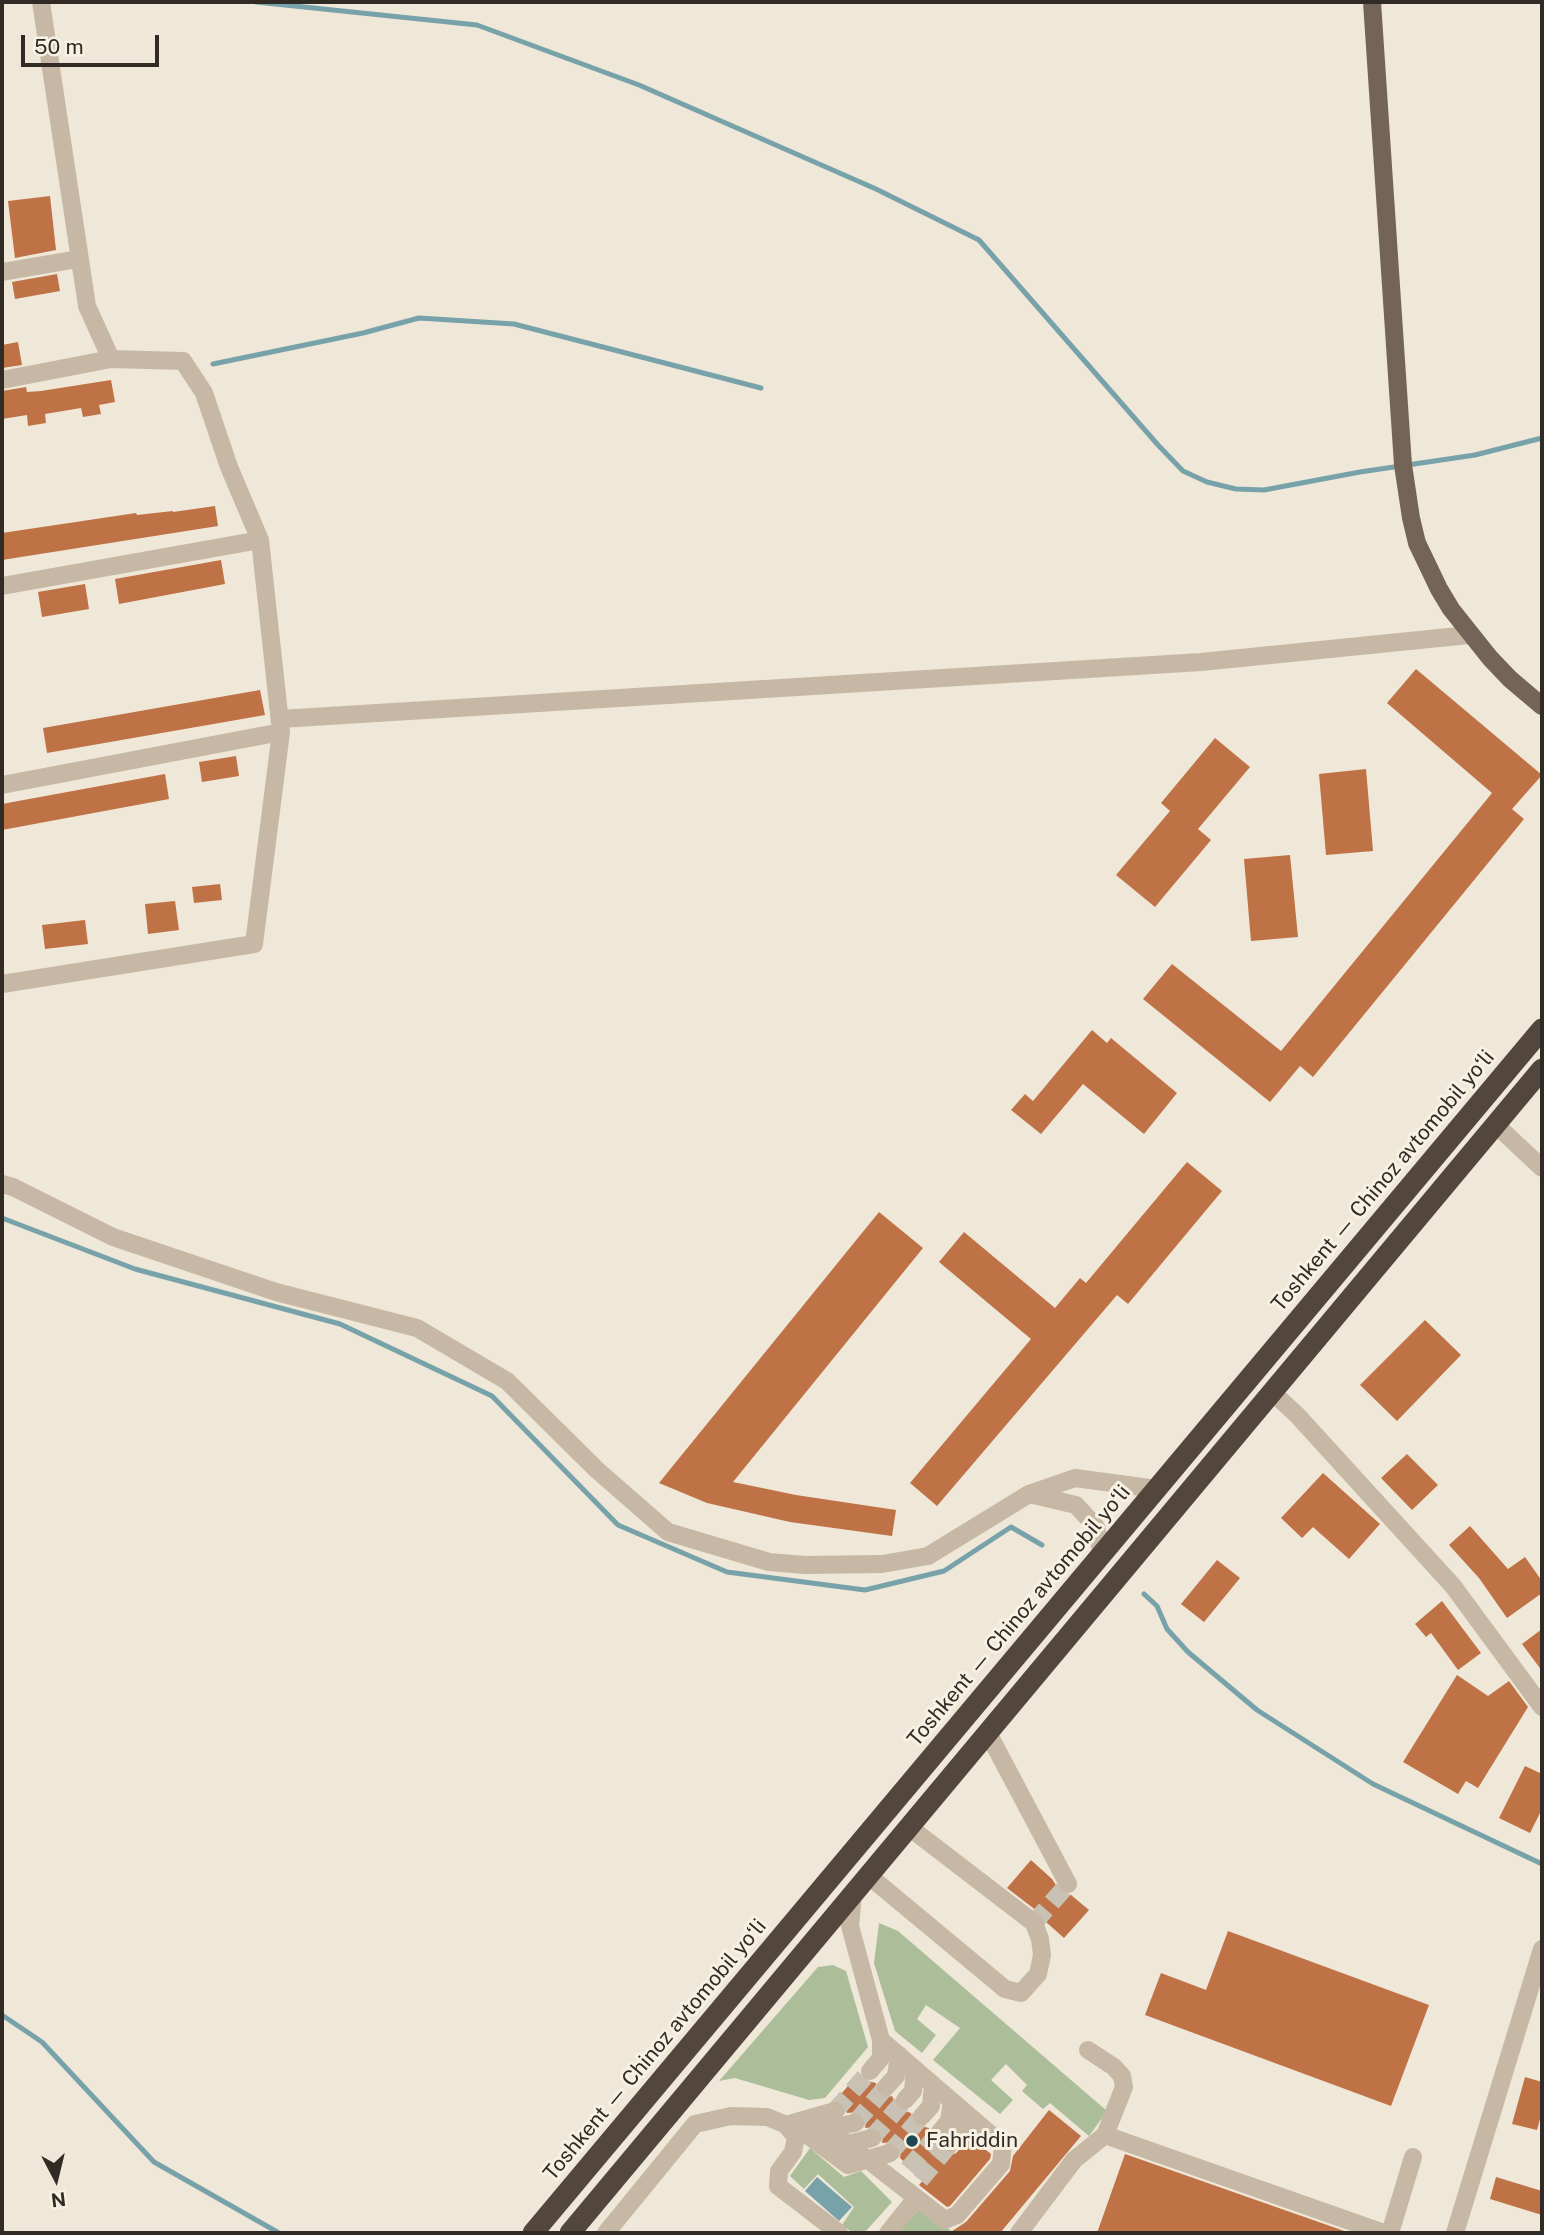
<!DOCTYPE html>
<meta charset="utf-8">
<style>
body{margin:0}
#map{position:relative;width:1544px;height:2235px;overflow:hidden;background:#efe7d7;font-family:"Public Sans",sans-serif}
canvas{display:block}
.frame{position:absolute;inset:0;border:4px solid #322b25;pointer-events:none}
.north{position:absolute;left:21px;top:2144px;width:70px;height:70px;-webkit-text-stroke:5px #f7f1e3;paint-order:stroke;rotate:173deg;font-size:19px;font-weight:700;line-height:28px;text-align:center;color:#322b25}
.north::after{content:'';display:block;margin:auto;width:24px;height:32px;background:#322b25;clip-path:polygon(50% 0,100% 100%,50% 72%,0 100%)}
.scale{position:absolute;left:21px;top:35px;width:138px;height:32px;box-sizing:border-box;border:4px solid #322b25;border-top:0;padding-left:9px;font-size:21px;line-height:24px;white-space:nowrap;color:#322b25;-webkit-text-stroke:5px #f7f1e3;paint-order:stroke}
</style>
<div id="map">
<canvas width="1544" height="2235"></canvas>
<div class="frame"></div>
<div class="north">N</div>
<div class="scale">50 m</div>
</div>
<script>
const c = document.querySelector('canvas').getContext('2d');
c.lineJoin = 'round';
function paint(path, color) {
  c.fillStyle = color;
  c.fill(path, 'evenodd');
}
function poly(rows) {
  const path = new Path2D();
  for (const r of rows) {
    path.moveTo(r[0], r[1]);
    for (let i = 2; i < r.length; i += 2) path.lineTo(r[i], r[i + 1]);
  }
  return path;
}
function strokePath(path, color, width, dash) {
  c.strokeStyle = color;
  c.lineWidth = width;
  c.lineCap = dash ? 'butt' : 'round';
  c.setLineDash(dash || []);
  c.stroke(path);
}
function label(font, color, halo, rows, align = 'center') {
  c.font = font + ' "Public Sans",sans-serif';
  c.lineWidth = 6;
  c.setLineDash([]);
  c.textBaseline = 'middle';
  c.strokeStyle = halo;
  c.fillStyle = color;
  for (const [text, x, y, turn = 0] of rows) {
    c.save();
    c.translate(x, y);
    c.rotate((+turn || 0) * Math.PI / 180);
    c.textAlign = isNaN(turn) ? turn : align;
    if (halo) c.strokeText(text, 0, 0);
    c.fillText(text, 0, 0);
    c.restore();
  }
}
paint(poly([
 [879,1923,898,1931,1107,2111,1089,2136,1050,2103,1043,2109,1022,2091,1027,2085,1006,2064,991,2080,1013,2100,1000,2114,933,2060,960,2028,926,2005,917,2019,936,2035,922,2053,895,2031,874,1963],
 [833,1965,846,1971,868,2047,825,2098,809,2100,735,2078,719,2081,818,1967],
 [810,2148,844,2177,861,2171,892,2202,865,2232,853,2233,842,2225,854,2207,818,2174,804,2189,790,2176],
 [919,2209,929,2214,954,2233,898,2233]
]), '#acbd99');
paint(poly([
 [817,2177,852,2207,839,2221,805,2191]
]), '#78a2aa');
strokePath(poly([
 [256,2,477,25,639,85,876,189,979,240,1158,445,1183,471,1207,482,1236,489,1264,490,1360,472,1475,455,1542,438],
 [213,364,363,333,419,318,514,324,761,388],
 [2,1218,135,1269,340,1324,492,1396,618,1525,727,1572,865,1590,944,1571,1011,1527,1042,1545],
 [1144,1594,1157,1606,1167,1629,1188,1652,1257,1710,1373,1784,1542,1864],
 [2,2015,42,2042,154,2162,279,2233]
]), '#78a2aa', 5);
paint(poly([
 [50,196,56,250,15,258,8,201],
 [57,274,60,291,15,299,12,282],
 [18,342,22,365,2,368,2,345],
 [111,380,115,402,99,405,101,414,83,417,81,408,45,414,46,423,28,426,27,415,2,419,2,391,26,387,27,392,41,391],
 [215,506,218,526,2,560,2,533,136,513,137,515,173,511,173,512],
 [221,560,225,584,119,604,115,579],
 [85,584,89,609,42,617,38,592],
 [1416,669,1542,775,1512,809,1524,819,1313,1077,1300,1066,1270,1102,1143,999,1172,964,1281,1051,1492,793,1387,703],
 [260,690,265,715,47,753,43,728],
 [1215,738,1250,767,1198,829,1211,840,1155,907,1116,875,1170,811,1161,803],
 [236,756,239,776,202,782,199,762],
 [1366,769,1373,851,1326,855,1319,774],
 [165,774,169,799,2,830,2,804],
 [1290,855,1298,937,1251,941,1244,859],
 [220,884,222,900,194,903,192,887],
 [175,901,179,930,148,934,145,904],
 [85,920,88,944,45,949,42,925],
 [1092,1030,1107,1043,1111,1038,1177,1093,1144,1134,1083,1084,1041,1134,1011,1110,1025,1094,1033,1101],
 [1187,1162,1222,1191,1128,1304,1117,1295,937,1506,910,1483,1031,1339,939,1262,964,1232,1055,1308,1080,1278,1086,1283],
 [879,1212,923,1248,733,1482,796,1495,896,1510,892,1536,790,1522,707,1503,659,1483],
 [1425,1320,1461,1355,1397,1421,1360,1385],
 [1407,1454,1438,1485,1412,1510,1381,1478],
 [1323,1473,1380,1524,1349,1559,1313,1527,1302,1538,1281,1518],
 [1470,1526,1508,1569,1525,1557,1542,1581,1542,1593,1507,1618,1479,1578,1449,1545],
 [1217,1560,1240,1578,1204,1622,1181,1604],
 [1442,1601,1481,1653,1458,1670,1431,1633,1426,1637,1415,1624],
 [1542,1629,1542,1671,1522,1644],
 [1457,1675,1488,1696,1509,1681,1528,1707,1478,1788,1466,1781,1458,1794,1403,1762],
 [1525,1766,1542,1774,1542,1809,1530,1833,1499,1818],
 [1031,1860,1052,1879,1061,1893,1071,1895,1089,1910,1064,1938,1046,1922,1041,1914,1007,1888],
 [1228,1931,1429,2005,1391,2106,1145,2015,1161,1973,1206,1990],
 [859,2073,863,2080,876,2083,875,2090,879,2096,884,2098,892,2096,898,2109,911,2113,911,2119,915,2125,929,2128,929,2138,932,2142,940,2144,943,2151,955,2154,971,2138,991,2154,990,2159,950,2206,947,2207,919,2185,924,2179,900,2158,901,2151,897,2144,892,2142,882,2143,883,2136,880,2130,874,2127,865,2128,866,2122,863,2115,858,2112,847,2113,843,2103,836,2100],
 [1525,2077,1542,2082,1542,2112,1537,2130,1512,2124],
 [1049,2110,1081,2136,1000,2233,949,2233,966,2222,1010,2171,1013,2156],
 [1125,2154,1350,2233,1097,2233],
 [1496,2177,1542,2191,1542,2215,1490,2199]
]), '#bf7246');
strokePath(poly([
 [1034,1923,1068,1884],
 [835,2111,870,2071],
 [855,2123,886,2087],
 [872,2138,905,2100],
 [890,2153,922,2116],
 [908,2169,939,2133],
 [920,2180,951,2143]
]), '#c9c1b3', 18, [18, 9]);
strokePath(poly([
 [2,272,78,259],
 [2,380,111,359],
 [2,586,260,540],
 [280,719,1201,662,1469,635],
 [2,785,281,732],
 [2,984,254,944,281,732,260,540,229,467,204,393,183,361,111,359,87,306,41,2],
 [1496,1125,1542,1168],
 [2,1184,13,1187,113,1237,276,1292,417,1328,507,1381,597,1470,668,1532,769,1562,805,1565,882,1564,928,1556,1029,1494,1075,1478,1157,1489],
 [1272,1392,1297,1415,1453,1586,1542,1707],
 [1029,1494,1076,1505,1096,1527,1102,1555],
 [988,1733,1068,1884],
 [869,1876,1005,1989,1021,1993,1038,1974,1042,1955,1040,1939,1034,1923,909,1827],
 [1088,2050,1114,2067,1122,2076,1124,2087,1105,2135],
 [870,2071,881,2058,881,2040],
 [886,2087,896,2076,899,2055],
 [905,2100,913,2091,915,2069],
 [835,2111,786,2125,796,2137,793,2152,779,2171,778,2186,839,2233],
 [922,2116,931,2106,933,2085],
 [814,2118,945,2220,957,2215,1001,2164,1003,2145,881,2040,850,1926,853,1894],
 [823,2129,855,2123],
 [939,2133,949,2121,952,2101],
 [951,2143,962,2132,967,2114],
 [840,2146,872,2138],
 [606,2233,695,2124,731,2116,767,2117,802,2131,848,2165,890,2153],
 [888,2233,916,2198],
 [1019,2233,1074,2160,1105,2135,1384,2233],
 [1388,2233,1391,2230,1413,2157],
 [1455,2233,1542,1949]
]), '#c6b8a5', 18);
strokePath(poly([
 [1372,2,1403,465,1411,518,1417,543,1439,589,1451,609,1490,658,1510,679,1542,706]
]), '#736457', 18);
strokePath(poly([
 [533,2233,1542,1029],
 [570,2233,1542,1069]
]), '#53463d', 21);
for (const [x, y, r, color] of [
 [912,2141,7,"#1e4751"]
]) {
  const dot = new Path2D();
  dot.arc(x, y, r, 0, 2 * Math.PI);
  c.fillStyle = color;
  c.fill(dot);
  strokePath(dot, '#f7f1e3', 2.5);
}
label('21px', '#322b25', '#f7f1e3', [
 ["Toshkent — Chinoz avtomobil yoʻli",1383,1181,-50],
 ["Toshkent — Chinoz avtomobil yoʻli",1019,1616,-50],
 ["Toshkent — Chinoz avtomobil yoʻli",655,2050,-50]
]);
label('21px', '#322b25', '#f7f1e3', [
 ["Fahriddin",926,2141]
], 'left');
</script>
